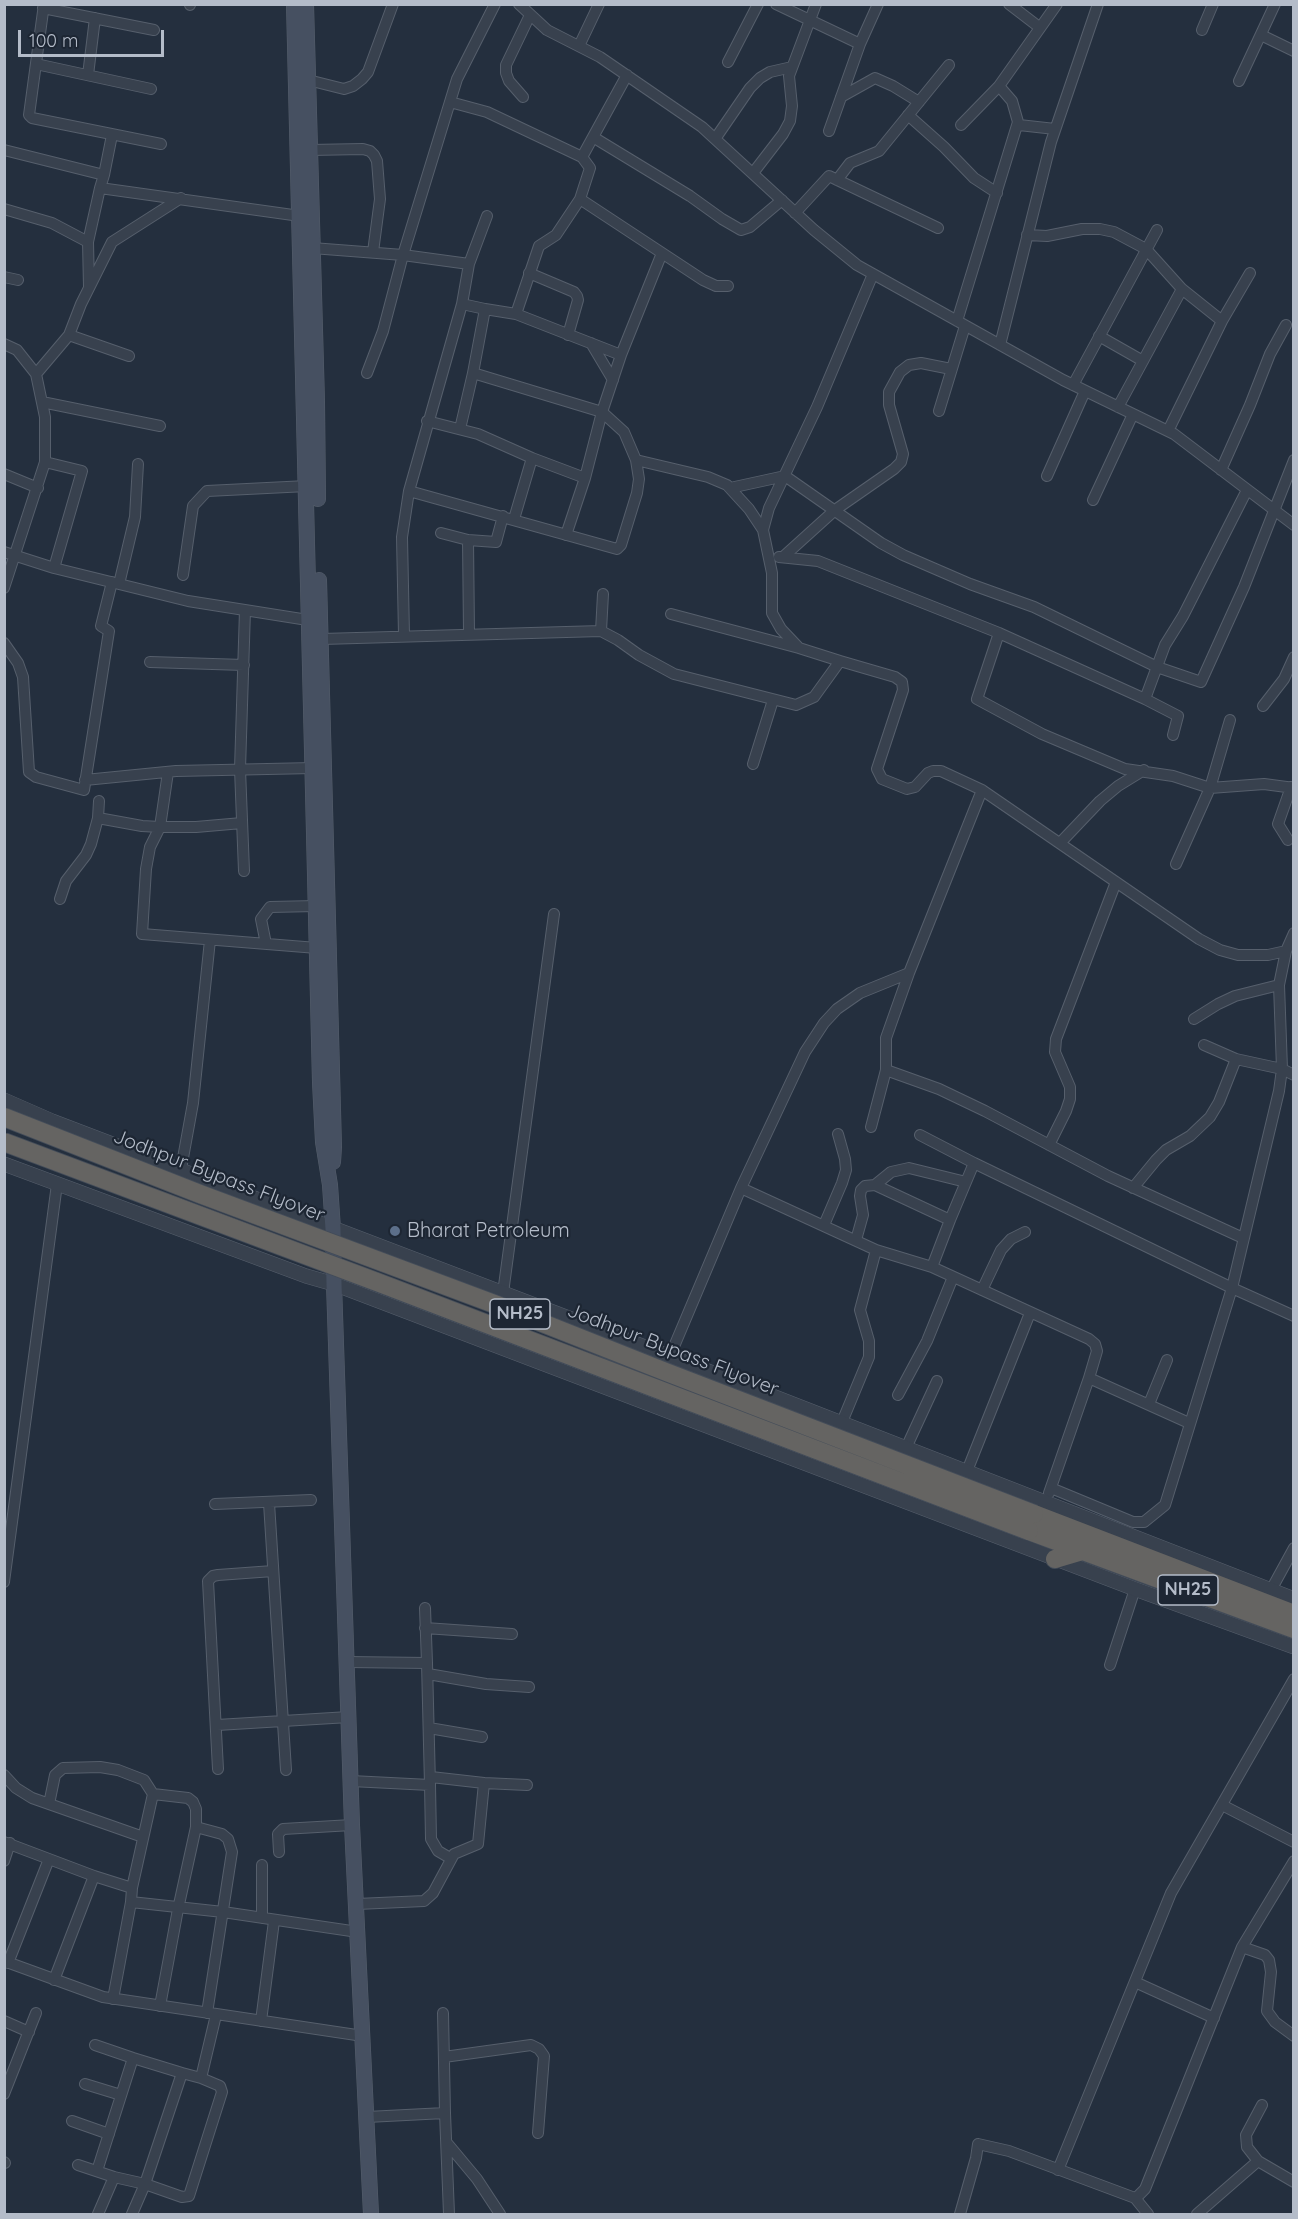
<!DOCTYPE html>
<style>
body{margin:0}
#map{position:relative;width:1298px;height:2219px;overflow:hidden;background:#242f3e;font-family:Quicksand,sans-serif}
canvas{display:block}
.frame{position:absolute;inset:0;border:6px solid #b4bcc9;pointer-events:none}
.scale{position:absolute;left:18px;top:30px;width:146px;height:27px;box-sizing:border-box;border:3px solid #b4bcc9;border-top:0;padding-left:8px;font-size:18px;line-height:21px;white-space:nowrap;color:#b4bcc9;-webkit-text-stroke:4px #1d2633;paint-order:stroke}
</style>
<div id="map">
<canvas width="1298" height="2219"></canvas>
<div class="frame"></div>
<div class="scale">100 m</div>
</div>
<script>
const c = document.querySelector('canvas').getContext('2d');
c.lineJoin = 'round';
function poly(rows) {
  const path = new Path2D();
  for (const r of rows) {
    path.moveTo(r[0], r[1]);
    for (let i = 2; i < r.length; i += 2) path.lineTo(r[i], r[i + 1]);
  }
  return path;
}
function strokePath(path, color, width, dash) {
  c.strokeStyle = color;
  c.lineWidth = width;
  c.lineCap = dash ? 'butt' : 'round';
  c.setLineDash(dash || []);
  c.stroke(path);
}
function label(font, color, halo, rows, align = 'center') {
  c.font = font + ' Quicksand,sans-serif';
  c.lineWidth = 4.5;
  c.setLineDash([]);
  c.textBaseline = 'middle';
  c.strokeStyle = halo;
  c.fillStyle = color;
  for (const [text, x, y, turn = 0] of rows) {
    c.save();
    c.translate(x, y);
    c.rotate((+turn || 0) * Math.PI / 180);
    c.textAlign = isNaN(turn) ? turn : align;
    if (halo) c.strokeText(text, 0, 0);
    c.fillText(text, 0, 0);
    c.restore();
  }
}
const minor = poly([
 [44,4,29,115,32,118,161,144],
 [519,4,547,30,600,57,702,127,814,230,857,265,1063,380,1174,434,1294,525],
 [776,4,860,44,829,131],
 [1009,4,1039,27],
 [190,5,190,4],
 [43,8,154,30],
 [1202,30,1213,4],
 [1261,35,1294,51],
 [860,44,878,4],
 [579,46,599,4],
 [728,62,758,4],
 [36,64,151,89],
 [88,75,95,18],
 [308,80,344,89,353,86,362,79,368,72,393,4],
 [1239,81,1275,4],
 [523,97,509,81,506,73,506,65,530,15],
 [841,97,875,78,893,86,919,102],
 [450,102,487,112,582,157,627,75],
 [908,115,944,147,974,178,997,193],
 [1018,122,1012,101,999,86,1057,4],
 [961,125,999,86],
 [593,137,690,196,722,219,741,230,750,227,782,200],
 [715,139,750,88,760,78,770,72,792,67],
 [4,150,104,175,112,135],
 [310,150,363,149,370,151,374,155,377,161,380,199,373,252],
 [582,157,590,168,580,199,662,253,621,355],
 [753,173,783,134,790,121,792,106,789,76,816,4],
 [104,175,100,188,300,216],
 [837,180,850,163,879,151,949,65],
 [4,209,52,223,88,242],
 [795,213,829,176,938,228],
 [1027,235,1047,236,1082,229,1100,229,1114,232,1146,249,1182,289,1118,407],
 [312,248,403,255,457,79,495,4],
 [662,253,703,280,716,286,728,286],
 [469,264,487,216],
 [529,273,574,292,577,296,578,300,568,335],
 [4,277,18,280],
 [89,287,88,242,100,188],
 [1182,289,1222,321],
 [485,309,516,314,621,355,602,412,585,478,566,535],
 [516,314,539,246,556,235,580,199],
 [957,321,1018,122,1019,125,1055,129],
 [69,335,129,356],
 [1099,336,1143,361],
 [591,343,613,380],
 [4,344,17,350,36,374,69,335,81,304,112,242,181,198],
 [1000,345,1051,142,1098,4],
 [367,373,383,331,403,255,469,264,462,304,485,309,473,373,602,412,624,432,636,460,639,479,637,493,621,545,617,549,409,491,462,304],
 [1073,385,1157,230],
 [42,402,160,426],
 [939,411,965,326],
 [427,421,478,434,532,458],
 [460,429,473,373],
 [1168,431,1222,321,1250,273],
 [636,460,708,477,727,485,749,509,763,530],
 [45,462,82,471,54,568],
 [1221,470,1250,405,1270,354,1286,325],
 [4,474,38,488],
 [1047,476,1085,391],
 [730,488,785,476,881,543,903,555,970,584,1034,607,1157,667,1201,682,1244,587,1294,460],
 [1093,500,1133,414],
 [514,519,532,458,585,478],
 [441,533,468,540],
 [4,552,54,568,188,601,314,621],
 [779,557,818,561,999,633],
 [783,557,835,510,894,469,901,462,903,454,889,405,889,392,900,372,909,365,921,363,951,369],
 [183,575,193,506,207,491,307,486],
 [119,584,135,517,138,464],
 [4,588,45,462,45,417,36,374],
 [671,614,799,648],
 [601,631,603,594],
 [469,633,468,540,496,542,503,516],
 [404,635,402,537,409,491],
 [322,639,601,631,618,640,639,655,674,674,796,705,814,697,840,661,895,677,902,682,903,690,877,769,882,779,907,789,915,787,928,773,933,771,941,771,982,790,1199,939,1220,950,1238,955,1268,955,1286,951],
 [4,643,18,663,23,677,29,772,36,777,84,790,109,631,101,626,112,582],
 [840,661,799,648,781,629,772,613,772,573,763,530,769,508,817,407,873,274],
 [150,662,244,665],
 [1145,699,1178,716,1173,735],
 [1263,706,1284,679,1294,657],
 [1230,720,1210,788,1264,784,1294,788],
 [753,764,773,700],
 [85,780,176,771,313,768],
 [98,818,142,826,160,827,168,772],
 [242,823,196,827,160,827,150,847,146,869,142,934,317,948],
 [1288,840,1278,824,1291,787],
 [1060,843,1100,801,1118,786,1144,770],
 [1176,864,1210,788,1173,776,1125,769,1042,734,977,699,999,633,1145,699,1165,645,1183,616,1247,490],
 [244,871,240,769,245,610],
 [60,899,66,881,86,855,91,844,98,818,99,801],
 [1294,933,1286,951,1279,985,1282,1069,1279,1091,1232,1288,1294,1316],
 [266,944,261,919,270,907,316,906],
 [1194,1019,1218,1004,1235,996,1279,985],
 [1204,1045,1236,1059,1282,1069,1294,1075],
 [886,1070,939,1089,985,1111,1108,1176,1243,1238],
 [871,1127,886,1070,886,1038,909,973,982,790],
 [920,1135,974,1163],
 [1049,1145,1066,1111,1070,1099,1070,1087,1055,1052,1056,1039,1116,882],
 [181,1169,193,1103,210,940],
 [875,1185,891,1172,909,1168,966,1182],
 [741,1188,805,1052,824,1023,837,1009,860,993,909,973],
 [1133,1188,1156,1160,1166,1150,1190,1136,1210,1117,1219,1102,1236,1059],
 [824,1225,842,1183,846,1170,845,1159,838,1134],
 [856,1240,863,1215,860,1196,861,1190,865,1186,875,1185,950,1220,974,1163,1232,1288,1165,1505,1144,1522,1133,1522,1051,1488],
 [932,1267,950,1220],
 [982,1290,1001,1250,1011,1239,1025,1232],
 [503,1293,554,914],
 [670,1356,741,1188,876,1250,932,1267,1089,1339,1095,1344,1097,1351,1089,1378,1049,1493],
 [1089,1378,1189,1423],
 [898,1395,927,1341,953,1277],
 [1149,1404,1167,1360],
 [842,1422,869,1357,869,1341,860,1310,876,1250],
 [906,1448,937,1381],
 [967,1471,1030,1313],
 [269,1503,286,1770],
 [215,1504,311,1500],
 [4,1582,57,1184],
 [1271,1590,1294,1548],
 [425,1628,512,1634],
 [347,1662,427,1663,425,1608],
 [1110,1665,1135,1589],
 [428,1674,486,1684,529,1687],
 [217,1725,349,1717],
 [429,1728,482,1737],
 [218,1769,208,1581,213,1576,218,1575,273,1571],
 [4,1775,16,1788,32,1798,143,1837],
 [351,1781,430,1785,427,1663],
 [484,1783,527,1785],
 [430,1785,431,1839,438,1851,450,1858],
 [153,1794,188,1798,193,1802,196,1809,196,1827,178,1909,160,2006],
 [49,1804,55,1775,63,1768,100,1767,118,1770,144,1780,153,1794,132,1888,131,1902,113,1999],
 [1222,1805,1294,1842],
 [196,1827,222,1834,228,1839,232,1852,207,2013],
 [4,1842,94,1876,132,1888],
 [279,1852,278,1834,283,1829,352,1825],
 [4,1861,10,1843],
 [131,1902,223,1912,358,1932],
 [357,1904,424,1901,433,1893,454,1854,478,1844,484,1783,431,1777],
 [262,1918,262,1865],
 [1242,1947,1265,1955,1269,1960,1271,1972,1267,2011,1275,2022,1294,2036],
 [4,1961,103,1997,363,2036],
 [8,1963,49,1859],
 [54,1980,94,1876],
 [1135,1982,1214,2018],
 [4,2021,29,2032],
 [261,2021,274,1921],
 [95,2045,133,2058],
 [444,2057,531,2045,539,2049,544,2056,538,2133],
 [85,2084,121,2095],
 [4,2094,36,2013],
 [445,2113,449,2214],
 [367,2117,445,2113,443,2013],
 [72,2121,109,2134],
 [447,2143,477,2179,500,2214],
 [1258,2161,1247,2147,1246,2135,1262,2105],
 [4,2162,5,2163],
 [78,2165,114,2177,145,2184,182,2197,189,2196,222,2092,220,2086,201,2078],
 [1058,2170,1171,1893,1294,1679],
 [97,2171,133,2058,182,2073],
 [1135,2198,1148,2214],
 [98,2214,114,2177],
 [132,2214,145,2184,182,2073,201,2078,216,2015],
 [960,2214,976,2158,978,2144,1009,2151,1135,2198,1138,2196,1145,2189,1242,1947,1294,1861],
 [1197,2214,1258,2161,1294,2182]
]);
const tertiary = poly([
 [4,1100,52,1121,721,1376,1294,1599],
 [4,1164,306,1276,334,1284,1135,1589,1294,1647]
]);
const secondary = poly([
 [294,4,320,1082,323,1142,330,1185,333,1229,334,1284,352,1825,371,2214],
 [306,4,317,402,318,499],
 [319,580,334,1147,333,1162]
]);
const trunk = poly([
 [1034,1514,1294,1614],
 [1029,1531,1294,1629],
 [1055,1559,1082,1551]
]);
strokePath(minor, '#565f6c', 12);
strokePath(tertiary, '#565f6c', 15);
strokePath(secondary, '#565f6c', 16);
strokePath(trunk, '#434c59', 20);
strokePath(minor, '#38414e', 10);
strokePath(tertiary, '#38414e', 14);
strokePath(secondary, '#465061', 15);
strokePath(trunk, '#656462', 18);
const trunkBridge = poly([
 [4,1117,200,1194,497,1305,666,1372,1034,1514],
 [4,1142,377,1282,1029,1531]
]);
strokePath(trunkBridge, '#434c59', 20, []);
strokePath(trunkBridge, '#656462', 18);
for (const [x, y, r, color] of [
 [395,1231,6,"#5c6f8a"]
]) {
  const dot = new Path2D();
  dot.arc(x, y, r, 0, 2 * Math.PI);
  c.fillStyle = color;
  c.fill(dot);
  strokePath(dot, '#1d2633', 2);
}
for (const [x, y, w] of [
 [520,1314,60],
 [1188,1590,60]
]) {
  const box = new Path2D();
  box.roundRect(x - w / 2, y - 15, w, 30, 4.5);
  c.fillStyle = '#1d2633';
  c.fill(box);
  strokePath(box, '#b4bcc9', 1.5);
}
label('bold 18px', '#b4bcc9', null, [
 ["NH25",520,1314],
 ["NH25",1188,1590]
]);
label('20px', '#b4bcc9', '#1d2633', [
 ["Jodhpur Bypass Flyover",219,1176,21],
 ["Jodhpur Bypass Flyover",673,1350,21]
]);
label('20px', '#b4bcc9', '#1d2633', [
 ["Bharat Petroleum",407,1231]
], 'left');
</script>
